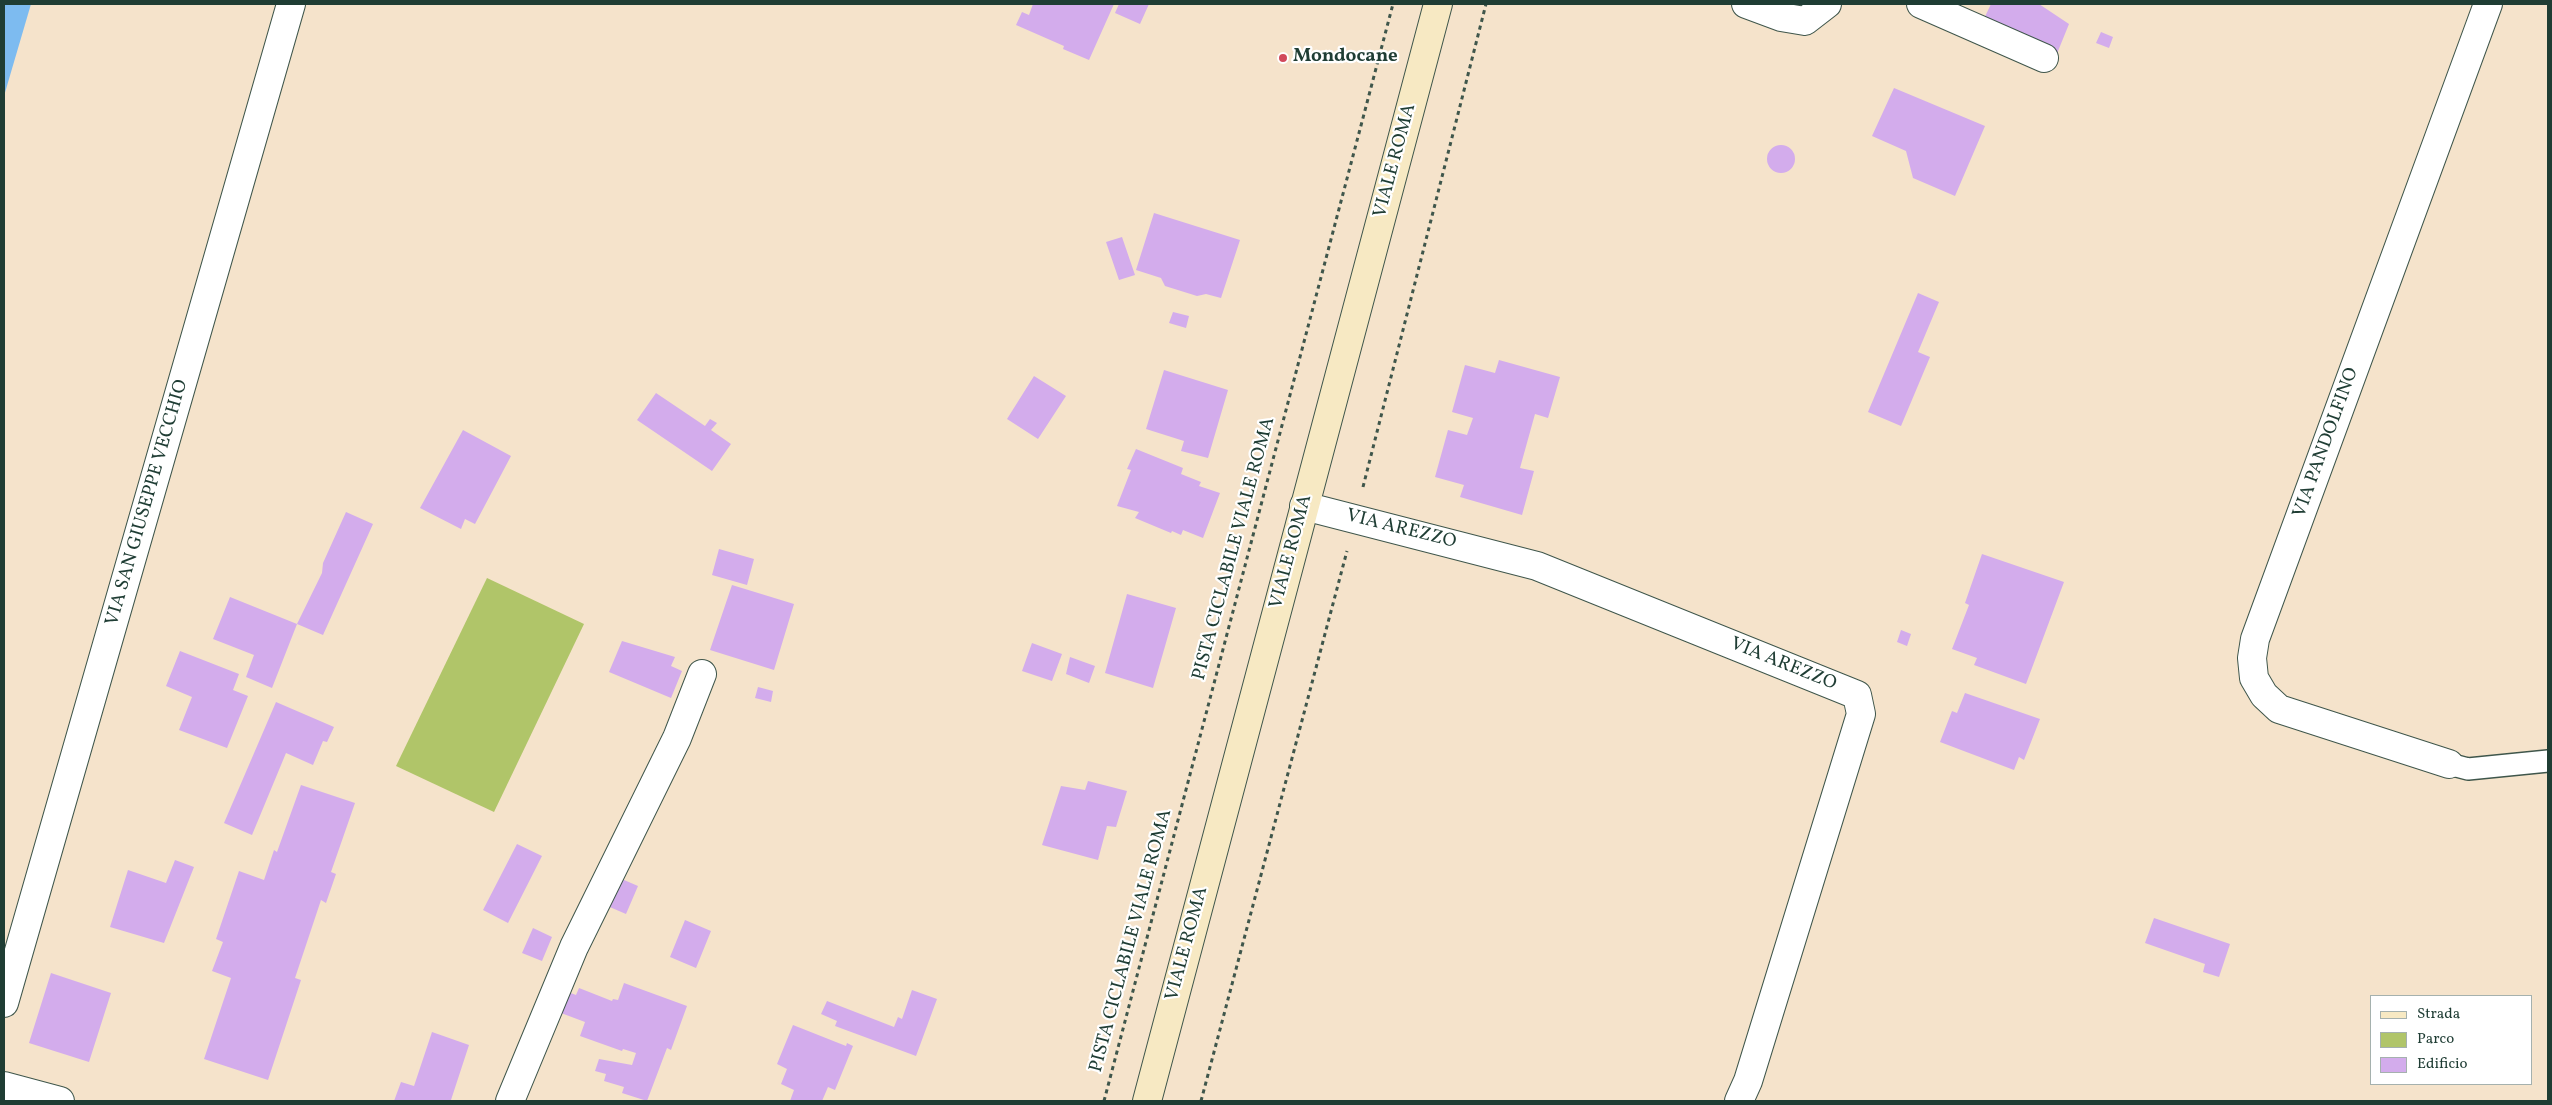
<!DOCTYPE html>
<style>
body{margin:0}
#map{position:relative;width:2552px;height:1105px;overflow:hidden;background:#f5e3cb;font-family:Vollkorn,serif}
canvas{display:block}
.frame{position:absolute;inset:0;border:5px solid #1f3d34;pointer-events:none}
.legend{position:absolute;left:2370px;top:995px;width:162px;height:90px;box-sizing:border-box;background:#fff;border:1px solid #a5b1ae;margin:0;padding:6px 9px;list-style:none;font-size:15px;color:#1f3d34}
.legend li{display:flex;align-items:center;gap:10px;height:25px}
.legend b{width:25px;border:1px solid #a5b1ae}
</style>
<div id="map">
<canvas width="2552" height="1105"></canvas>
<div class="frame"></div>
<ul class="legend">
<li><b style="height:6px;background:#f7e9c3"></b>Strada</li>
<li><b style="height:14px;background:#b0c569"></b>Parco</li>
<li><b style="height:14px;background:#d3acec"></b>Edificio</li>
</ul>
</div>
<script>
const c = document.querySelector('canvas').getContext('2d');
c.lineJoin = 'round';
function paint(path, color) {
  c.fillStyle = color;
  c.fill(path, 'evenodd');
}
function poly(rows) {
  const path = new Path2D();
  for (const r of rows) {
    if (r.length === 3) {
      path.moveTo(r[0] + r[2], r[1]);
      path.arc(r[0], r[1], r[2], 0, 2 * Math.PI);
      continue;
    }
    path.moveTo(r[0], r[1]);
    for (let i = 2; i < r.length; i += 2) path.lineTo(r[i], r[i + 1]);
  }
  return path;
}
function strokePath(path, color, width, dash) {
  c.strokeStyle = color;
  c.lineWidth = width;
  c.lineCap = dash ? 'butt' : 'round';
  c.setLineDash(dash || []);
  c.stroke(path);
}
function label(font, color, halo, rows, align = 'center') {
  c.font = font + ' Vollkorn,serif';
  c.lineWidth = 4.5;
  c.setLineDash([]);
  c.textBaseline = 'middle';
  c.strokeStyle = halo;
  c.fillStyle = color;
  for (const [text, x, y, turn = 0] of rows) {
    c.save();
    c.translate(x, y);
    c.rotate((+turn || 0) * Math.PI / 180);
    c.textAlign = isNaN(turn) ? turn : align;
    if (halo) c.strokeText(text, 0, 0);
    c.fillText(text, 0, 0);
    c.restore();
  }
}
paint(poly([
 [487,578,584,624,494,812,396,766]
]), '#b0c569');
paint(poly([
 [4,4,31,4,4,96]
]), '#7dbbf0');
paint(poly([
 [1033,4,1114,4,1089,60,1063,49,1064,46,1016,25,1022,12,1029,15],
 [1119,4,1149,4,1140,24,1115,13],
 [1991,4,2039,4,2069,24,2056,56,1981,25],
 [2101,32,2113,37,2109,48,2096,43],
 [1894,88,1985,126,1955,196,1913,178,1906,151,1872,136],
 [1781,159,14],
 [1154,213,1240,240,1221,298,1206,294,1197,296,1165,286,1161,278,1136,270],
 [1122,237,1135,275,1119,280,1106,242],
 [1918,293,1939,302,1918,352,1930,357,1901,426,1868,412],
 [1173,312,1189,316,1186,328,1169,323],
 [1499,360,1560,377,1548,418,1535,414,1520,468,1534,471,1522,515,1460,497,1464,485,1435,477,1448,430,1467,435,1473,418,1452,412,1465,365,1495,373],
 [1164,370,1228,390,1208,458,1181,451,1184,441,1146,429],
 [1034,376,1066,396,1038,439,1007,419],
 [656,393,705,426,710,419,717,423,711,430,731,444,712,471,637,420],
 [463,430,511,456,475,524,465,519,461,529,420,508],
 [1136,449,1183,468,1181,474,1201,482,1199,486,1220,493,1203,538,1183,530,1181,535,1172,531,1171,533,1135,518,1139,512,1117,506,1131,470,1127,469],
 [346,512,373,524,323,635,297,624,322,573,323,563],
 [719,549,754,559,747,585,712,575],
 [1982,554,2064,582,2026,684,1974,665,1977,658,1952,649,1969,605,1965,603],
 [732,585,794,604,774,670,710,650],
 [1127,594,1176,608,1153,688,1105,673],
 [230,597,297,624,272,688,246,677,254,655,213,639],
 [1901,630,1911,634,1907,646,1897,642],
 [622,641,675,657,671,666,682,671,671,698,609,672],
 [1032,643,1062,654,1052,681,1022,671],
 [180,651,239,674,233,690,248,696,227,748,179,730,192,697,166,686],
 [1070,657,1095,666,1089,683,1066,674],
 [758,687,773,691,771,702,755,698],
 [1965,693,2040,719,2024,760,2019,757,2014,770,1940,742,1952,711,1957,713],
 [276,702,334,727,327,742,323,741,313,765,286,753,252,835,224,823],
 [1088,781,1127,791,1116,827,1107,826,1098,860,1042,845,1061,786,1085,790],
 [301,785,355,803,331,872,336,874,326,903,321,900,295,978,301,980,268,1080,204,1059,231,978,212,971,223,942,216,939,239,871,264,880,274,850,277,852],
 [517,844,542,856,508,923,483,910],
 [175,860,194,867,164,943,110,927,128,870,166,883],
 [617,877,638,886,626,914,605,905],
 [2154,918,2230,944,2219,977,2203,972,2205,964,2145,943],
 [685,920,711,931,696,968,670,957],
 [533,928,552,937,542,961,522,953],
 [51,973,111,993,89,1062,29,1043],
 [624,983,687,1006,671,1050,667,1048,647,1101,622,1093,624,1087,604,1081,606,1074,595,1071,599,1059,632,1065,636,1053,623,1049,622,1051,580,1036,585,1022,561,1013,568,992,576,995,579,988,612,1001,613,999,618,1000],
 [912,990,937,999,916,1056,835,1026,837,1021,821,1014,827,1001,894,1027,898,1017,902,1019],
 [793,1025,846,1046,847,1043,853,1046,835,1090,828,1087,822,1101,790,1101,794,1090,781,1084,787,1069,777,1064],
 [432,1032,469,1045,451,1100,454,1101,394,1101,401,1082,414,1086]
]), '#d3acec');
const service = poly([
 [2449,764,2468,769,2548,761]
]);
const minor = poly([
 [1746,4,1781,17,1805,21,1827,4],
 [1921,4,2044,58],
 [1304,506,1537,566,1857,695,1861,714,1748,1081,1739,1101],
 [2449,764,2279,709,2264,695,2254,678,2252,658,2255,639,2488,4],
 [4,1003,291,4],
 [4,1086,60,1101],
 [510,1101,574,947,677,738,702,674]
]);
const secondary = poly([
 [1147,1101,1438,4]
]);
strokePath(service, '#3f564b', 24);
strokePath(minor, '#3f564b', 30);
strokePath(secondary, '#3f564b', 30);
strokePath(poly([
 [1363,487,1486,4],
 [1104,1101,1393,4],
 [1201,1101,1347,551]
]), '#3f564b', 3, [4, 4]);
strokePath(service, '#fff', 21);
strokePath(minor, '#fff', 28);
strokePath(secondary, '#f7e9c3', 28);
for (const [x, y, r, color] of [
 [1283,58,5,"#d1495b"]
]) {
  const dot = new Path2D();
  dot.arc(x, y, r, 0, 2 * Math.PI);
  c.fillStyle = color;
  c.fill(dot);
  strokePath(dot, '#fff', 2);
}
label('bold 19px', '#1f3d34', '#fff', [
 ["Mondocane",1293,58]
], 'left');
label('19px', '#1f3d34', '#fff', [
 ["VIALE ROMA",1396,161,-75],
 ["VIA PANDOLFINO",2327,443,-70],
 ["VIA SAN GIUSEPPE VECCHIO",148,503,-74],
 ["VIA AREZZO",1401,530,14],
 ["PISTA CICLABILE VIALE ROMA",1235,549,-75],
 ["VIALE ROMA",1292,552,-75],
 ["VIA AREZZO",1783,665,22],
 ["PISTA CICLABILE VIALE ROMA",1132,941,-75],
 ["VIALE ROMA",1188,944,-75]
]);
</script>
